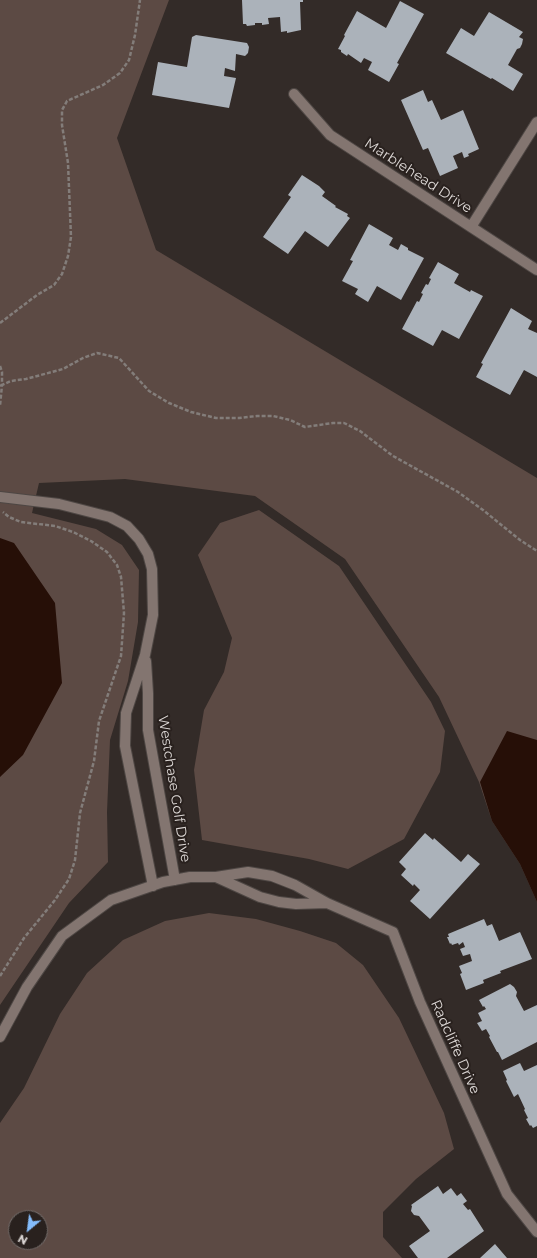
<!DOCTYPE html>
<style>
body{margin:0}
#map{position:relative;width:537px;height:1258px;overflow:hidden;background:#332b28;font-family:Montserrat,sans-serif}
canvas{display:block}
.north{position:absolute;left:8px;top:1210px;width:40px;height:40px;box-sizing:border-box;background:#29211e;border:1px solid #716a68;border-radius:50%;rotate:209deg;font-size:11px;font-weight:700;line-height:16px;text-align:center;color:#ddd8d6}
.north::after{content:'';display:block;margin:auto;width:14px;height:18px;background:#84bcfb;clip-path:polygon(50% 0,100% 100%,50% 72%,0 100%)}
</style>
<div id="map">
<canvas width="537" height="1258"></canvas>
<div class="north">N</div>
</div>
<script>
const c = document.querySelector('canvas').getContext('2d');
c.lineJoin = 'round';
function paint(path, color) {
  c.fillStyle = color;
  c.fill(path, 'evenodd');
}
function poly(rows) {
  const path = new Path2D();
  for (const r of rows) {
    path.moveTo(r[0], r[1]);
    for (let i = 2; i < r.length; i += 2) path.lineTo(r[i], r[i + 1]);
  }
  return path;
}
function strokePath(path, color, width, dash) {
  c.strokeStyle = color;
  c.lineWidth = width;
  c.lineCap = dash ? 'butt' : 'round';
  c.setLineDash(dash || []);
  c.stroke(path);
}
function label(font, color, halo, rows, align = 'center') {
  c.font = font + ' Montserrat,sans-serif';
  c.lineWidth = 4;
  c.setLineDash([]);
  c.textBaseline = 'middle';
  c.strokeStyle = halo;
  c.fillStyle = color;
  for (const [text, x, y, turn = 0] of rows) {
    c.save();
    c.translate(x, y);
    c.rotate((+turn || 0) * Math.PI / 180);
    c.textAlign = isNaN(turn) ? turn : align;
    if (halo) c.strokeText(text, 0, 0);
    c.fillText(text, 0, 0);
    c.restore();
  }
}
paint(poly([
 [0,0,169,0,117,138,156,250,537,478,537,902,520,864,492,821,479,782,439,697,345,559,255,496,125,479,39,483,32,513,96,529,122,545,139,570,138,622,128,681,110,740,107,812,108,862,69,903,0,1005],
 [259,510,339,566,431,702,445,731,440,772,404,839,348,869,309,859,202,840,194,770,204,710,224,672,232,638,198,555,220,523],
 [209,913,256,919,300,931,336,943,363,965,399,1018,444,1113,454,1149,416,1179,383,1212,383,1237,402,1258,0,1258,0,1123,24,1088,60,1014,87,973,123,940,165,921],
 [16,1218,40,1218,40,1242,16,1242]
]), '#5c4a44');
paint(poly([
 [0,538,14,543,55,603,62,683,23,755,0,777],
 [507,731,537,740,537,902,520,864,492,821,480,782]
]), '#260f07');
paint(poly([
 [242,0,303,0,303,2,300,2,301,30,287,33,287,31,281,32,280,17,268,18,269,24,262,25,262,23,255,23,255,25,247,26,246,24,243,24],
 [400,1,424,14,397,63,399,64,389,82,368,70,372,62,364,58,361,63,348,54,347,56,341,52,341,50,338,49,345,36,344,35,357,11,386,28],
 [489,12,523,32,519,37,523,39,522,44,520,48,517,49,508,65,523,74,513,91,492,78,491,79,446,53,461,28,474,36],
 [196,35,247,43,249,47,248,53,245,56,236,54,235,71,225,68,224,76,236,78,229,108,152,95,158,62,187,67,192,37],
 [423,90,428,102,432,100,441,120,463,110,479,149,468,154,469,156,464,158,462,152,453,156,458,168,440,176,428,148,423,150,401,100],
 [302,175,319,186,325,192,322,196,336,206,335,207,348,214,347,216,350,218,328,247,305,231,288,254,263,237,291,197,288,195],
 [369,224,393,238,389,245,398,250,401,244,408,248,408,250,424,258,401,300,377,286,368,302,355,294,358,289,342,281,353,261,350,260],
 [438,262,459,274,454,283,470,292,471,290,483,296,459,339,442,330,433,346,402,329,417,301,419,302,423,294,421,293,426,284,428,285,431,279,429,278],
 [511,308,532,321,528,329,537,333,537,377,524,370,510,395,476,377,483,364,481,363],
 [425,833,433,840,434,838,461,862,468,854,480,864,430,919,410,901,420,890,414,884,413,886,401,875,406,869,399,862],
 [484,919,487,926,492,924,499,941,520,932,532,959,500,971,501,973,483,980,484,983,466,990,460,974,462,973,459,966,472,961,470,954,463,956,460,949,465,947,463,942,459,945,458,943,452,945,451,943,450,944,447,937,449,937,448,934],
 [510,984,514,987,517,992,516,996,524,1011,537,1005,537,1042,502,1060,498,1052,497,1052,489,1037,490,1036,486,1029,482,1031,477,1023,482,1021,478,1013,486,1009,484,1006,483,1007,479,1000],
 [520,1063,524,1071,537,1065,537,1126,533,1128,531,1125,530,1126,526,1119,528,1118,524,1110,525,1109,518,1094,514,1097,506,1081,507,1080,503,1071],
 [438,1186,443,1194,451,1188,457,1196,461,1193,467,1201,463,1204,468,1210,470,1209,484,1231,447,1258,418,1258,409,1246,430,1231,419,1216,414,1215,411,1211,412,1206,411,1205],
 [495,1244,507,1258,480,1258]
]), '#abb2ba');
const minor = poly([
 [294,94,330,135,537,270],
 [471,227,537,122],
 [0,497,59,504,110,517,127,526,139,539,148,554,152,569,153,615,145,655,126,713,125,746,153,886],
 [146,661,148,693,148,730,175,880],
 [216,877,260,897,279,902,296,904,327,903],
 [0,1037,27,987,62,936,111,900,163,882,190,877,216,877,248,872,272,876,295,885,327,903,393,932,420,1002,507,1194,537,1232]
]);
strokePath(minor, '#4e4744', 12);
strokePath(poly([
 [0,323,37,295,54,285,62,274,68,256,71,237,68,163,62,125,62,110,67,101,103,85,120,73,129,60,135,35,140,0],
 [0,366,2,372,2,385,11,381,26,379,63,369,83,358,97,353,119,358,149,391,169,403,191,412,216,418,239,418,257,416,273,416,290,420,305,427,333,423,344,423,360,431,393,456,458,492,483,510,520,540,537,551],
 [0,386,2,385,0,406],
 [0,976,24,938,55,900,69,879,75,860,80,813,94,761,99,721,121,656,124,613,121,577,117,565,107,552,91,541,73,532,55,526,21,522,9,517,3,512]
]), '#837d7a', 2.5, [4, 2]);
strokePath(minor, '#837570', 10);
label('14px', '#ddd8d6', '#29211e', [
 ["Marblehead Drive",418,176,33],
 ["Westchase Golf Drive",174,789,81],
 ["Radcliffe Drive",455,1047,66]
]);
</script>
